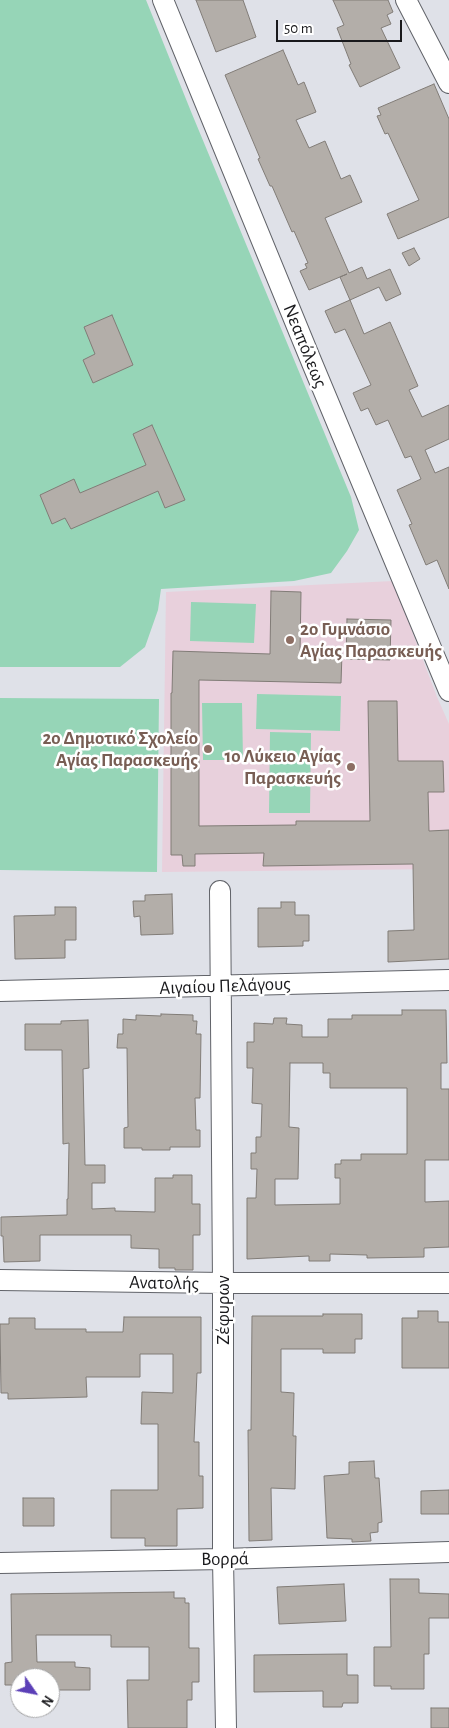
<!DOCTYPE html>
<meta charset="utf-8">
<style>
body{margin:0}
#map{position:relative;width:449px;height:1728px;overflow:hidden;background:#dfe1e8;font-family:"Alegreya Sans",sans-serif}
canvas{display:block}
.north{position:absolute;left:10px;top:1668px;width:50px;height:50px;box-sizing:border-box;background:#fff;border:1px solid #a3a3a4;border-radius:50%;rotate:123deg;font-size:14px;font-weight:700;line-height:20px;text-align:center;color:#19191c}
.north::after{content:'';display:block;margin:auto;width:18px;height:22px;background:#5b3fb7;clip-path:polygon(50% 0,100% 100%,50% 72%,0 100%)}
.scale{position:absolute;left:276px;top:20px;width:126px;height:22px;box-sizing:border-box;border:2px solid #19191c;border-top:0;padding-left:6px;font-size:15px;line-height:18px;white-space:nowrap;color:#19191c;-webkit-text-stroke:4px #fff;paint-order:stroke}
</style>
<div id="map">
<canvas width="449" height="1728"></canvas>
<div class="north">N</div>
<div class="scale">50 m</div>
</div>
<script>
const c = document.querySelector('canvas').getContext('2d');
c.lineJoin = 'round';
function paint(path, color) {
  c.fillStyle = color;
  c.fill(path, 'evenodd');
}
function poly(rows) {
  const path = new Path2D();
  for (const r of rows) {
    path.moveTo(r[0], r[1]);
    for (let i = 2; i < r.length; i += 2) path.lineTo(r[i], r[i + 1]);
  }
  return path;
}
function strokePath(path, color, width, dash) {
  c.strokeStyle = color;
  c.lineWidth = width;
  c.lineCap = dash ? 'butt' : 'round';
  c.setLineDash(dash || []);
  c.stroke(path);
}
function label(font, color, halo, rows, align = 'center') {
  c.font = font + ' "Alegreya Sans",sans-serif';
  c.lineWidth = 5;
  c.setLineDash([]);
  c.textBaseline = 'middle';
  c.strokeStyle = halo;
  c.fillStyle = color;
  for (const [text, x, y, turn = 0] of rows) {
    c.save();
    c.translate(x, y);
    c.rotate((+turn || 0) * Math.PI / 180);
    c.textAlign = isNaN(turn) ? turn : align;
    if (halo) c.strokeText(text, 0, 0);
    c.fillText(text, 0, 0);
    c.restore();
  }
}
paint(poly([
 [393,581,437,697,449,724,449,869,162,872,166,592]
]), '#e8d0dc');
paint(poly([
 [0,0,146,0,192,114,351,497,359,530,347,551,331,573,294,581,161,589,158,610,145,647,120,667,0,667],
 [191,602,256,604,254,643,190,641],
 [257,694,341,696,340,731,256,729],
 [0,698,159,699,157,872,0,870],
 [202,703,242,703,243,760,203,760],
 [270,732,311,733,310,813,269,813]
]), '#96d5b7');
const building = poly([
 [196,0,243,0,256,37,216,52,196,0],
 [333,0,388,0,393,12,387,15,391,24,381,28,400,68,360,87,349,65,351,64,337,28,344,25,333,0],
 [283,50,298,85,304,82,316,112,296,120,309,148,325,141,341,179,350,175,362,202,325,218,349,273,362,267,367,279,390,269,401,294,386,301,379,287,350,300,340,277,347,274,309,290,300,271,307,268,305,264,308,263,294,231,292,232,272,186,270,186,258,159,260,158,225,75,283,50],
 [434,84,449,119,449,217,398,239,387,214,419,200,388,133,385,134,377,116,381,115,378,108,434,84],
 [414,248,420,259,409,266,402,253,414,248],
 [350,300,364,334,390,322,418,386,409,390,422,417,449,405,449,439,425,450,435,473,449,467,449,589,437,560,426,565,409,525,412,524,397,490,421,479,411,456,405,458,388,420,376,425,368,408,361,411,353,393,371,385,345,329,335,333,325,311,350,300],
 [112,315,133,365,93,383,83,360,95,354,84,327,112,315],
 [152,425,185,500,165,508,158,491,71,529,65,518,52,524,40,495,74,479,80,493,146,465,133,434,152,425],
 [271,591,301,592,300,652,342,653,341,683,199,680,199,826,296,825,296,821,370,821,368,701,397,701,398,761,443,761,444,792,428,792,429,831,449,830,449,959,388,962,388,931,414,930,413,864,263,866,264,853,195,854,195,866,183,866,182,855,171,855,171,693,172,693,173,651,270,654,271,591],
 [347,619,391,620,390,660,346,659,347,619],
 [172,894,173,934,141,935,140,916,134,917,133,901,145,901,145,895,172,894],
 [281,902,295,902,295,915,309,915,309,941,303,941,303,946,258,947,258,908,281,908,281,902],
 [55,907,76,907,76,940,65,940,65,958,15,959,14,916,55,915,55,907],
 [402,1010,446,1010,447,1063,441,1063,441,1089,449,1089,449,1160,425,1160,425,1202,449,1201,449,1247,424,1248,424,1257,367,1258,367,1255,330,1254,330,1261,309,1261,309,1256,247,1259,247,1198,256,1198,257,1169,251,1169,251,1153,256,1153,256,1137,261,1137,262,1104,252,1103,253,1068,247,1068,247,1042,254,1042,254,1023,273,1024,274,1018,287,1018,286,1024,302,1025,302,1037,328,1037,328,1019,352,1019,352,1015,402,1015,402,1010],
 [290,1063,323,1063,323,1073,330,1073,330,1088,407,1088,407,1154,361,1154,361,1160,341,1160,341,1164,335,1164,335,1178,340,1178,340,1204,275,1205,275,1179,298,1179,299,1128,289,1127,290,1063],
 [161,1014,193,1015,193,1021,197,1021,196,1034,201,1034,200,1098,195,1098,196,1130,200,1130,200,1147,170,1147,170,1150,142,1150,142,1148,124,1148,124,1128,128,1127,127,1048,117,1048,118,1034,123,1034,123,1019,136,1020,136,1015,161,1016,161,1014],
 [88,1020,89,1068,83,1069,85,1165,105,1165,105,1183,92,1183,92,1209,115,1208,115,1211,155,1212,155,1178,173,1178,173,1175,192,1175,192,1204,200,1204,200,1235,193,1235,193,1270,175,1270,175,1268,159,1268,159,1249,131,1248,131,1235,40,1235,40,1261,4,1262,3,1236,1,1236,1,1217,67,1215,67,1199,68,1199,69,1143,63,1144,62,1050,25,1050,25,1024,61,1024,61,1021,88,1020],
 [418,1311,438,1311,438,1322,449,1322,449,1368,402,1368,402,1318,418,1318,418,1311],
 [323,1314,362,1314,362,1339,355,1339,355,1353,323,1353,323,1349,281,1349,281,1392,294,1393,293,1436,296,1436,295,1489,271,1488,272,1540,249,1541,248,1430,251,1430,252,1316,323,1316,323,1314],
 [124,1317,201,1317,201,1373,197,1373,194,1442,199,1442,199,1476,203,1476,203,1508,177,1509,177,1546,145,1546,145,1538,111,1538,111,1490,158,1490,158,1424,141,1424,142,1392,173,1393,173,1354,140,1354,140,1377,86,1377,87,1397,8,1399,8,1393,1,1393,0,1324,9,1324,9,1318,35,1318,35,1329,86,1329,86,1332,123,1332,124,1317],
 [374,1461,375,1478,379,1478,382,1522,378,1523,378,1532,370,1533,371,1541,352,1542,352,1539,327,1538,324,1476,349,1474,349,1462,374,1461],
 [449,1490,449,1514,421,1514,421,1491,449,1490],
 [23,1498,54,1498,54,1526,23,1526,23,1498],
 [390,1579,419,1579,419,1593,449,1594,449,1618,429,1618,429,1654,424,1654,424,1689,391,1689,391,1686,374,1686,374,1647,391,1647,390,1579],
 [344,1584,346,1621,279,1624,277,1587,344,1584],
 [174,1592,174,1598,185,1598,185,1603,189,1603,189,1648,199,1648,199,1682,192,1682,192,1700,187,1700,187,1728,128,1728,127,1680,149,1680,149,1647,111,1647,111,1635,36,1635,37,1662,75,1662,75,1667,90,1668,90,1690,50,1690,50,1678,20,1678,20,1685,5,1685,5,1663,12,1662,11,1594,174,1592],
 [347,1654,347,1675,358,1675,358,1703,343,1703,342,1707,323,1707,323,1691,254,1692,254,1655,347,1654],
 [431,1708,449,1708,449,1728,431,1728,431,1708]
]);
paint(building, '#b3aea9');
strokePath(building, '#817c77', 1);
const minor = poly([
 [163,0,312,363,449,691],
 [406,0,449,83],
 [220,891,223,1283,223,1559,226,1728],
 [0,991,449,980],
 [0,1280,223,1283,449,1283],
 [0,1563,223,1559,449,1552]
]);
strokePath(minor, '#616369', 22);
strokePath(minor, '#fff', 20);
for (const [x, y, r, color] of [
 [290,640,5,"#8d6e63"],
 [208,749,5,"#8d6e63"],
 [351,767,5,"#8d6e63"]
]) {
  const dot = new Path2D();
  dot.arc(x, y, r, 0, 2 * Math.PI);
  c.fillStyle = color;
  c.fill(dot);
  strokePath(dot, '#fff', 2);
}
label('19px', '#19191c', '#fff', [
 ["Νεαπόλεως",305,346,68],
 ["Αιγαίου Πελάγους",225,986,-2],
 ["Ανατολής",164,1283,1],
 ["Ζέφυρων",223,1310,-90],
 ["Βορρά",225,1559,-1]
]);
label('bold 19px', '#785e54', '#fff', [
 ["2ο Γυμνάσιο",300,629,"left"],
 ["Αγίας Παρασκευής",300,651,"left"],
 ["2ο Δημοτικό Σχολείο",198,738],
 ["Αγίας Παρασκευής",198,760],
 ["1ο Λύκειο Αγίας",341,756],
 ["Παρασκευής",341,778]
], 'right');
</script>
